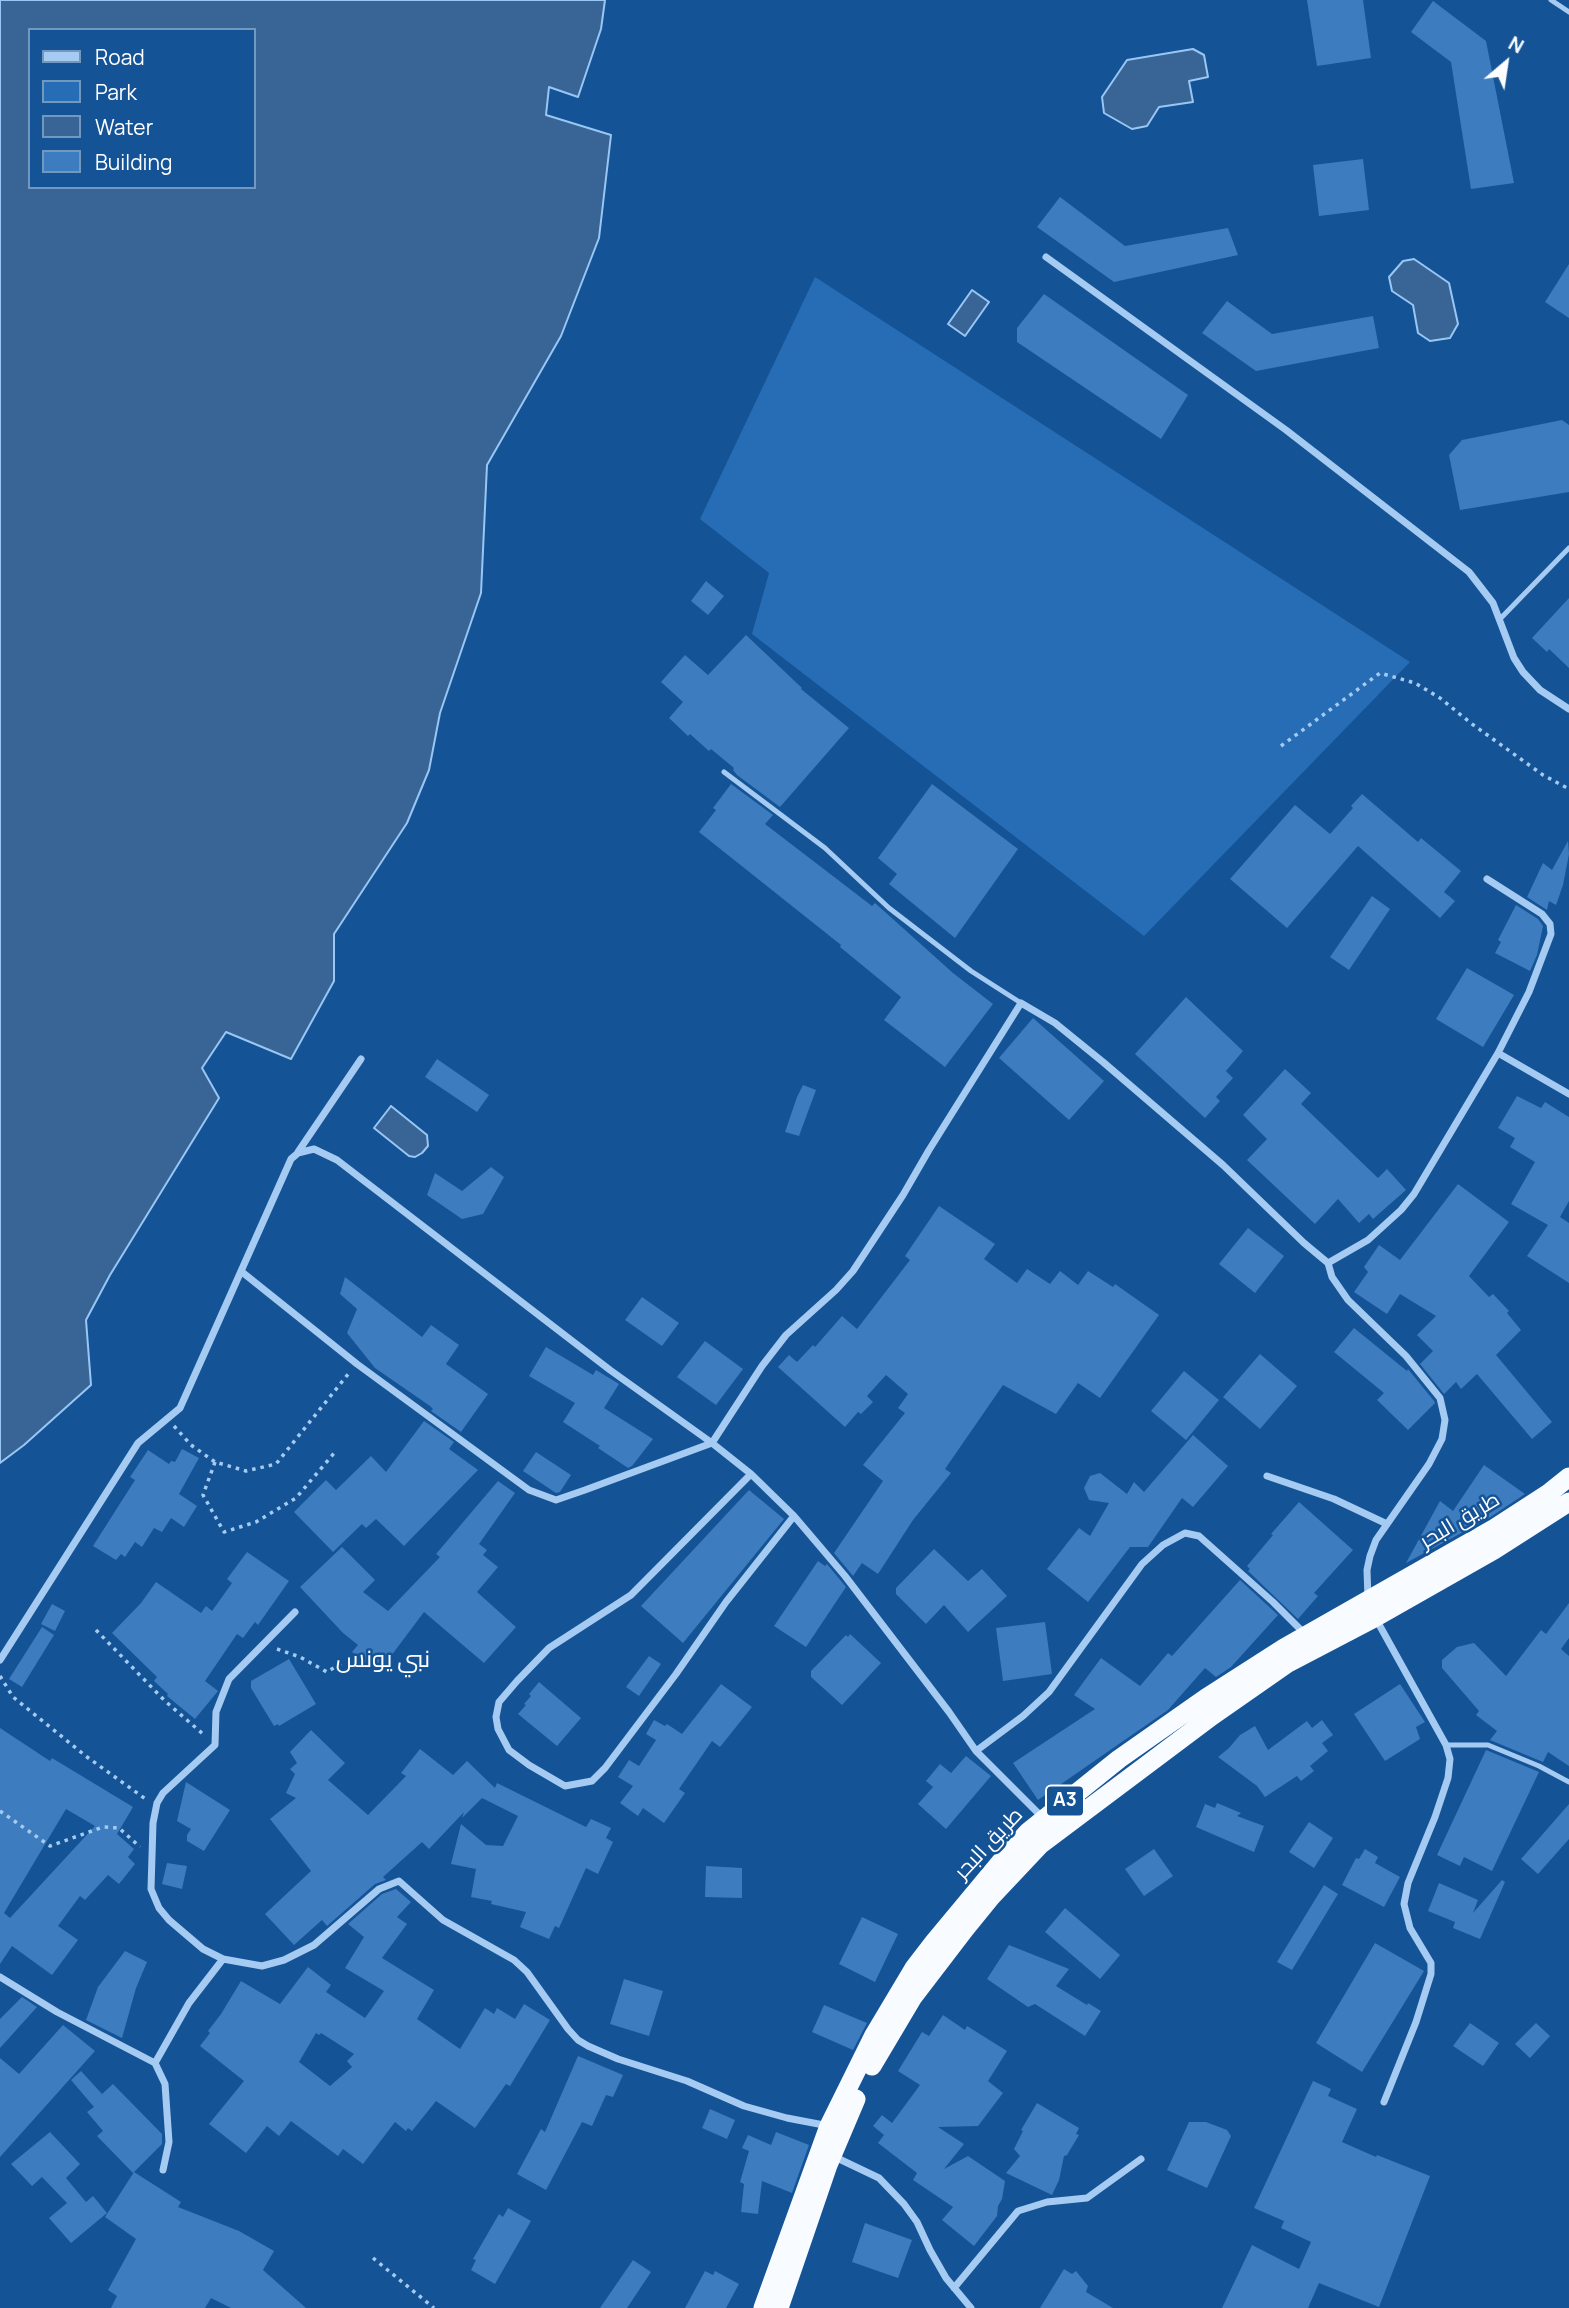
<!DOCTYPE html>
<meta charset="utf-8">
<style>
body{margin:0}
#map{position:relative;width:1569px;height:2308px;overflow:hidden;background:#145396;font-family:Manrope,sans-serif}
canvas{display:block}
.legend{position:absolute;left:28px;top:28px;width:228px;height:161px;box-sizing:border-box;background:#145396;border:2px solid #7298c0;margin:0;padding:9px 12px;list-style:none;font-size:21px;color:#fff}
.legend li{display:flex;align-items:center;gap:14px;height:35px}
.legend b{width:35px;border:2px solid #7298c0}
.north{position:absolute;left:1471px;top:28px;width:70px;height:70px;-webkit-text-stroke:5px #145396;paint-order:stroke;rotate:29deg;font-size:19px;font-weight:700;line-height:28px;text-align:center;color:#fff}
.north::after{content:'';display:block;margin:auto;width:24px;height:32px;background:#fff;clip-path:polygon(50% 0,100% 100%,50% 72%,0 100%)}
</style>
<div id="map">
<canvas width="1569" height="2308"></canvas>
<ul class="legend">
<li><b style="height:9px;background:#a5cbf2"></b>Road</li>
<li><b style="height:19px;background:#276db5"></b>Park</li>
<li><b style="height:19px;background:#386596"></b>Water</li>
<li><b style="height:19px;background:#3d7cbe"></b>Building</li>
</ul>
<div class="north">N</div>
</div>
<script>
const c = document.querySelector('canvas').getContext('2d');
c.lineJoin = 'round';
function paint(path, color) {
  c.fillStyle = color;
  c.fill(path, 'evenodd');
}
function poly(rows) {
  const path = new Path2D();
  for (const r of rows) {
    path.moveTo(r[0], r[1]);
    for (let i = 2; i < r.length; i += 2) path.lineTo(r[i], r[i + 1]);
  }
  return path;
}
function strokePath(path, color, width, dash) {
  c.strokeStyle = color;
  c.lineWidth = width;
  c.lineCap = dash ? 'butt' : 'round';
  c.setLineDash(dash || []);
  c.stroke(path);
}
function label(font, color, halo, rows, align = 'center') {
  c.font = font + ' Manrope,Cairo,sans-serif';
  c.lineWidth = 5;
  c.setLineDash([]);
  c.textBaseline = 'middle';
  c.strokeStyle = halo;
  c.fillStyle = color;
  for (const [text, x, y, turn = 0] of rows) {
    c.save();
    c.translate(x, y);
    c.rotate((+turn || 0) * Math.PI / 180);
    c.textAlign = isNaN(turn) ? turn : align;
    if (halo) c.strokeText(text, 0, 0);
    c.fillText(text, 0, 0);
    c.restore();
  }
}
paint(poly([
 [815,277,1410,662,1144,936,752,634,769,573,700,519]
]), '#276db5');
const water = poly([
 [0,0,605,0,601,29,578,97,549,87,546,115,611,135,599,238,561,336,487,465,481,593,440,713,429,770,407,823,334,934,334,981,291,1059,226,1032,202,1068,219,1098,110,1275,86,1320,91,1385,24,1445,0,1463,0,0],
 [30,30,254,30,254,187,30,187,30,30],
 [1193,49,1204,55,1208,77,1189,81,1193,102,1159,107,1147,126,1132,129,1104,113,1102,97,1127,60,1193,49],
 [1414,259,1449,283,1458,324,1450,338,1430,341,1418,333,1413,305,1392,291,1389,277,1403,261,1414,259],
 [972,290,989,302,965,336,948,324,972,290],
 [391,1106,427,1135,428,1146,422,1153,415,1157,409,1156,374,1128,391,1106]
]);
paint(water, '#386596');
strokePath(water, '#98c7f5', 2);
paint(poly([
 [1307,0,1363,0,1371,58,1317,66],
 [1433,1,1486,41,1514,183,1471,189,1451,62,1411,32],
 [1363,159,1369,210,1319,216,1313,165],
 [1060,197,1125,246,1228,228,1238,255,1114,282,1037,227],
 [1569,264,1569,318,1545,302],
 [1044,294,1188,395,1161,439,1017,342,1017,328],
 [1227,301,1272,334,1373,316,1379,348,1256,371,1202,333],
 [1562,420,1569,425,1569,492,1460,510,1449,455,1462,440],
 [706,581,724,596,708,615,691,601],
 [1569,598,1569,668,1549,649,1547,652,1532,638],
 [746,635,802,688,801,689,849,728,780,807,737,775,733,770,734,768,711,749,709,751,690,734,688,736,669,718,683,702,661,682,685,655,708,675],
 [731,784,773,815,765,824,872,906,875,903,953,973,993,1004,945,1067,884,1020,901,997,840,947,841,945,699,832,716,810,713,808],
 [932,784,1018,849,955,938,889,884,897,874,878,858],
 [1362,794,1418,842,1421,838,1461,871,1444,892,1455,901,1440,918,1358,846,1287,928,1230,879,1295,805,1330,834,1353,808,1351,806],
 [1568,841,1569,854,1563,885,1556,905,1549,901,1547,910,1527,897,1543,863,1552,870],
 [1372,896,1390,909,1349,970,1330,957],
 [1516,905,1538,919,1543,926,1537,955,1530,971,1495,953,1501,942,1498,940],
 [1467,968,1514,995,1483,1047,1436,1019],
 [1186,997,1243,1051,1226,1071,1233,1078,1216,1097,1220,1101,1205,1118,1135,1054],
 [1033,1018,1104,1081,1069,1120,999,1058],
 [437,1059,489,1095,477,1112,425,1077],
 [1285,1069,1311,1093,1301,1104,1378,1178,1387,1169,1406,1190,1373,1219,1369,1214,1359,1223,1338,1199,1315,1224,1247,1160,1267,1139,1243,1115],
 [803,1085,816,1090,799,1136,785,1132,797,1097],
 [1517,1096,1541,1108,1545,1102,1569,1117,1569,1201,1560,1217,1569,1223,1569,1283,1527,1256,1548,1225,1511,1204,1535,1162,1510,1147,1515,1138,1498,1128],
 [491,1167,504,1177,483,1214,462,1219,427,1195,435,1173,462,1191],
 [1458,1184,1509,1222,1469,1276,1489,1297,1493,1294,1509,1311,1507,1313,1521,1330,1496,1355,1552,1422,1532,1439,1477,1374,1461,1389,1456,1382,1444,1394,1420,1364,1433,1351,1417,1335,1436,1316,1400,1294,1387,1314,1354,1292,1368,1272,1364,1267,1379,1245,1400,1260],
 [939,1206,995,1244,984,1259,1017,1283,1027,1269,1050,1284,1060,1271,1078,1285,1088,1271,1113,1287,1115,1284,1159,1315,1100,1398,1078,1383,1056,1414,1003,1385,945,1469,951,1473,913,1520,878,1574,862,1563,853,1576,834,1553,883,1481,863,1465,905,1413,898,1408,908,1394,886,1375,867,1396,873,1402,861,1414,858,1412,845,1427,778,1367,789,1355,797,1362,813,1345,815,1347,842,1316,857,1329,910,1260,905,1256],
 [1248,1228,1284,1256,1255,1293,1219,1264],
 [345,1277,422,1337,431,1325,459,1345,446,1364,488,1394,461,1432,431,1411,433,1409,430,1406,375,1368,347,1333,357,1309,340,1294],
 [642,1297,679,1323,662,1346,625,1320],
 [1354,1328,1407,1371,1408,1369,1434,1401,1435,1403,1408,1430,1377,1400,1384,1393,1334,1352],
 [705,1341,743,1369,716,1405,677,1377],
 [546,1347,593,1375,596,1370,619,1384,604,1408,653,1439,632,1466,628,1468,598,1448,600,1446,563,1422,575,1403,529,1376],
 [1260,1354,1297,1386,1260,1429,1223,1397],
 [1184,1371,1219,1400,1186,1440,1151,1411],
 [424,1421,454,1442,449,1449,478,1470,404,1546,376,1519,366,1528,362,1524,333,1552,294,1512,326,1480,336,1490,371,1456,386,1472],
 [1193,1435,1228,1466,1193,1507,1182,1498,1148,1547,1130,1547,1088,1602,1047,1569,1079,1528,1090,1536,1109,1503,1089,1500,1084,1488,1090,1476,1100,1473,1127,1494,1134,1482,1144,1492],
 [182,1449,199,1458,179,1494,197,1506,184,1527,171,1518,162,1532,154,1528,142,1547,135,1542,125,1557,121,1554,116,1560,93,1546,135,1480,130,1477,148,1450,169,1464,171,1461,175,1462],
 [536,1452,571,1475,560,1492,556,1493,523,1471],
 [1484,1465,1525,1494,1489,1518,1406,1563,1440,1501,1453,1511],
 [498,1481,515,1493,479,1544,487,1550,483,1555,498,1567,477,1592,516,1627,484,1663,424,1612,379,1672,352,1652,358,1645,343,1633,300,1587,342,1547,375,1580,363,1592,388,1611,440,1557,436,1554],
 [749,1490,784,1519,683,1643,641,1606],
 [1299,1502,1353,1550,1314,1593,1318,1596,1298,1619,1248,1571,1250,1569,1247,1566,1273,1535,1271,1534],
 [934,1549,968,1581,982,1569,1007,1596,968,1632,944,1605,926,1624,896,1594,896,1588],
 [247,1552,289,1581,258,1625,255,1622,243,1638,237,1634,205,1681,218,1691,195,1719,167,1696,168,1694,154,1681,157,1677,112,1633,141,1603,156,1582,201,1613,206,1606,212,1611,232,1583,227,1579],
 [818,1561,825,1566,827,1564,846,1587,806,1647,774,1626],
 [1240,1580,1278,1615,1231,1667,1216,1677,1205,1668,1168,1710,1038,1800,1013,1763,1095,1709,1074,1695,1101,1658,1140,1686,1168,1653,1172,1656],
 [1569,1603,1569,1638,1561,1649,1569,1656,1569,1766,1548,1752,1543,1762,1490,1740,1497,1731,1476,1715,1479,1711,1442,1668,1442,1660,1457,1647,1474,1643,1506,1676,1541,1630,1546,1634],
 [52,1604,65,1611,55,1631,41,1624],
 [1045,1622,1052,1674,1003,1681,996,1628],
 [42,1627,54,1635,22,1687,9,1679],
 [850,1634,881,1663,842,1705,811,1677,811,1671,846,1635,848,1637],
 [649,1656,661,1664,639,1696,626,1687],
 [289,1659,316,1704,279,1726,278,1724,274,1726,251,1688,251,1681],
 [539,1682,581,1718,557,1746,518,1714,526,1705,524,1704,531,1696,529,1694],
 [721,1684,752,1707,720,1747,712,1741,679,1789,685,1793,664,1823,643,1808,638,1816,620,1803,633,1786,618,1777,629,1760,639,1766,656,1740,646,1734,654,1720,665,1726,667,1724,682,1734],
 [1400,1684,1425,1722,1416,1727,1420,1739,1385,1761,1354,1714],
 [1322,1720,1333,1735,1322,1743,1328,1751,1310,1766,1314,1771,1301,1781,1297,1776,1265,1797,1257,1786,1218,1757,1229,1748,1240,1735,1255,1726,1268,1750,1307,1721,1312,1728],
 [0,1728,50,1761,52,1758,133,1807,117,1834,134,1849,128,1857,135,1864,119,1884,108,1875,85,1900,80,1896,58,1926,78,1940,52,1975,12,1946,0,1964],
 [66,1809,95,1826,10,1918,4,1913],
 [311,1730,345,1763,328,1780,368,1815,406,1776,401,1773,420,1749,453,1775,467,1761,495,1788,497,1783,586,1827,591,1819,611,1828,606,1838,613,1842,598,1874,586,1868,559,1928,555,1926,549,1939,520,1927,526,1912,491,1904,492,1901,471,1897,476,1869,451,1864,461,1824,486,1845,503,1846,518,1816,482,1798,462,1818,464,1812,429,1849,422,1842,383,1877,386,1880,375,1884,327,1926,322,1920,294,1945,265,1914,311,1871,270,1819,296,1798,286,1793,295,1774,290,1769,297,1763,290,1752],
 [1486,1750,1539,1772,1492,1871,1464,1857,1460,1866,1437,1855],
 [966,1756,991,1776,946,1829,918,1804,933,1787,926,1781,940,1764,951,1773],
 [186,1782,230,1810,204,1851,187,1841,187,1835,191,1829,177,1821],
 [1217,1803,1241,1813,1237,1816,1264,1826,1254,1852,1196,1827,1205,1804,1215,1808],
 [1569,1804,1569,1839,1538,1874,1521,1859],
 [1309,1822,1333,1838,1314,1868,1289,1852],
 [1154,1849,1173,1876,1144,1896,1125,1869],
 [1365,1849,1378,1857,1375,1863,1400,1877,1384,1907,1342,1885,1356,1858,1359,1859],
 [167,1863,187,1866,182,1889,162,1884],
 [706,1866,742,1868,742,1898,705,1897],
 [1502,1880,1505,1882,1480,1939,1453,1928,1455,1922,1428,1911,1439,1883,1478,1900,1473,1913],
 [1324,1885,1338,1894,1292,1970,1277,1962],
 [396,1889,411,1902,397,1917,407,1924,382,1958,434,1990,417,2019,460,2049,485,2008,494,2014,497,2008,515,2019,524,2004,550,2020,510,2086,506,2084,475,2128,436,2101,412,2131,408,2128,406,2131,395,2122,363,2164,343,2149,338,2156,291,2121,279,2136,267,2126,246,2153,209,2124,244,2081,200,2046,210,2033,208,2031,221,2014,241,1981,280,2004,308,1967,331,1985,326,1992,365,2018,384,1991,345,1968,364,1937,348,1924,382,1894],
 [316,2033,319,2035,321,2033,354,2054,347,2061,352,2067,330,2086,299,2062],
 [1065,1908,1120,1955,1100,1979,1045,1932],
 [862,1917,898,1934,875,1982,839,1964],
 [1375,1943,1424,1971,1362,2072,1316,2043],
 [1009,1945,1069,1969,1056,1986,1087,2005,1088,2003,1101,2011,1085,2036,1035,2004,1028,2007,987,1979],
 [125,1951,147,1962,136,1988,122,2038,86,2020,98,1987],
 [624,1979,663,1991,649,2036,610,2024],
 [22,1997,37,2007,0,2048,0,2019],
 [824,2005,867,2023,853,2050,812,2032],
 [943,2015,965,2030,967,2026,1007,2051,988,2081,1003,2093,978,2126,938,2127,964,2144,944,2169,968,2156,1005,2181,1002,2199,998,2206,997,2216,974,2246,942,2220,953,2207,913,2180,917,2173,878,2143,884,2135,873,2126,882,2115,892,2123,920,2085,898,2071,922,2032,929,2036],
 [1470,2023,1499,2043,1483,2066,1453,2046],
 [1536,2023,1550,2036,1530,2058,1515,2044],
 [63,2025,95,2051,0,2157,0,2058,19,2074],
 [578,2056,623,2075,613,2097,606,2095,592,2126,582,2122,546,2190,517,2174,541,2129,545,2132],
 [81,2071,102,2094,113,2084,162,2134,162,2144,133,2173,97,2136,103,2131,87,2112,94,2107,71,2080],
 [1313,2081,1331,2089,1328,2096,1357,2109,1342,2142,1376,2157,1377,2155,1430,2176,1379,2307,1319,2283,1308,2308,1222,2308,1252,2245,1299,2269,1311,2242,1281,2228,1284,2221,1254,2208],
 [1037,2103,1079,2128,1076,2134,1079,2135,1067,2155,1064,2156,1059,2180,1052,2195,1006,2173,1020,2156,1014,2149,1023,2131,1021,2130],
 [710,2109,735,2120,727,2139,702,2128],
 [1189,2122,1206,2122,1227,2130,1231,2136,1207,2188,1167,2170],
 [50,2132,80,2164,66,2178,86,2202,93,2196,107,2213,71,2243,49,2218,67,2203,42,2177,32,2186,11,2164],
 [776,2132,809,2145,792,2193,762,2181,758,2214,741,2212,744,2184,740,2182,749,2151,742,2148,748,2135,771,2145],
 [134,2172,181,2202,178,2207,239,2231,274,2251,263,2270,306,2308,231,2308,211,2298,205,2308,111,2308,117,2296,108,2290,136,2239,105,2217],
 [508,2208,531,2221,495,2284,471,2270,476,2260,473,2259,499,2214,503,2217],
 [865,2223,912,2240,898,2278,852,2262],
 [633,2260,651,2272,627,2308,600,2308],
 [1064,2269,1072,2274,1076,2271,1088,2286,1086,2292,1113,2308,1040,2308],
 [705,2271,713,2275,715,2271,739,2284,726,2308,685,2308]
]), '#3d7cbe');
strokePath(poly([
 [1281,746,1380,673,1415,683,1440,698,1472,724,1543,775,1569,789],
 [174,1426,191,1445,215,1462,246,1471,276,1464,349,1373],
 [215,1462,203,1495,224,1532,256,1522,296,1498,335,1452],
 [96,1630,165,1701,203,1734],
 [277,1649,300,1657,327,1672,345,1661],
 [0,1676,13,1697,87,1757,147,1800],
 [0,1811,50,1846,103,1827,119,1828,140,1847],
 [373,2258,434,2308]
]), '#a5cbf2', 3.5, [3.5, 5]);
strokePath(poly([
 [1551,0,1569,12],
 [1500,619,1569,548],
 [724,772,825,848,889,908,971,971,1021,1003],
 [1446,1745,1488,1745,1539,1766,1569,1782]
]), '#a5cbf2', 5);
strokePath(poly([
 [1046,257,1286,430,1469,572,1493,603,1514,658,1523,672,1540,690,1569,709],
 [1498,1053,1569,1094],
 [298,1152,361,1059],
 [1328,1263,1368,1240,1401,1210,1414,1194,1498,1053,1529,992,1551,934,1550,924,1542,914,1487,879],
 [242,1272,357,1364,529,1490,556,1500,585,1490,712,1443,762,1366,786,1335,836,1290,853,1271,903,1195,929,1150,1021,1003,1055,1023,1103,1062,1223,1165,1304,1243,1328,1263,1332,1277,1348,1300,1406,1356,1440,1398,1445,1420,1442,1439,1429,1464,1376,1540,1370,1556,1367,1570,1368,1599],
 [751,1474,631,1595,549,1648,517,1681,499,1702,496,1717,498,1729,509,1750,529,1765,565,1786,592,1781,605,1768,676,1674,726,1602,794,1516],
 [1267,1476,1334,1499,1387,1524],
 [295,1612,229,1679,216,1712,215,1745,163,1793,157,1803,153,1823,151,1889,159,1908,169,1920,203,1949,223,1959,262,1966,284,1960,314,1945,379,1889,399,1881,443,1920,514,1960,527,1972,568,2029,578,2040,588,2046,618,2059,687,2081,744,2106,787,2118,829,2126],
 [1376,1619,1446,1745,1450,1759,1448,1778,1435,1817,1408,1883,1404,1904,1410,1928,1431,1963,1431,1974,1416,2022,1384,2102],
 [0,1660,138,1443,180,1408,291,1159,298,1153,314,1149,337,1160,610,1370,712,1443,751,1474,794,1516,845,1576,949,1712,976,1751,1044,1819],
 [976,1751,1023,1716,1049,1692,1142,1564,1163,1545,1185,1533,1199,1536,1273,1602,1305,1634],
 [0,1977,57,2012,155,2063,165,2084,169,2142,163,2170],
 [155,2063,189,2003,223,1959],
 [835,2157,879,2178,904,2204,917,2222,930,2250,946,2278,971,2308],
 [954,2288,1018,2211,1047,2202,1087,2198,1141,2159]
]), '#a5cbf2', 7);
strokePath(poly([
 [872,2066,913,1997,965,1929,991,1897,1040,1845,1212,1716,1288,1663,1376,1617,1494,1550,1569,1502],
 [763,2308,829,2126,874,2035,914,1968,934,1942,1003,1859,1028,1832,1119,1759,1206,1698,1284,1648,1495,1528,1549,1493,1569,1477],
 [779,2308,828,2165,856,2099]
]), '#f8fbff', 19);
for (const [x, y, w] of [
 [1065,1801,38]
]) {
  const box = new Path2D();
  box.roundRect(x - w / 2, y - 15.5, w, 31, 5);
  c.fillStyle = '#145396';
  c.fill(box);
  strokePath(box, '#fff', 2);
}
label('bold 19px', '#fff', null, [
 ["A3",1065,1801]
]);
label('21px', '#fff', '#145396', [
 ["طريق البحر",1460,1521,-31],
 ["طريق البحر",989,1844,-47]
]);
label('24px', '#fff', '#145396', [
 ["نبي يونس",383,1660]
]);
</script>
